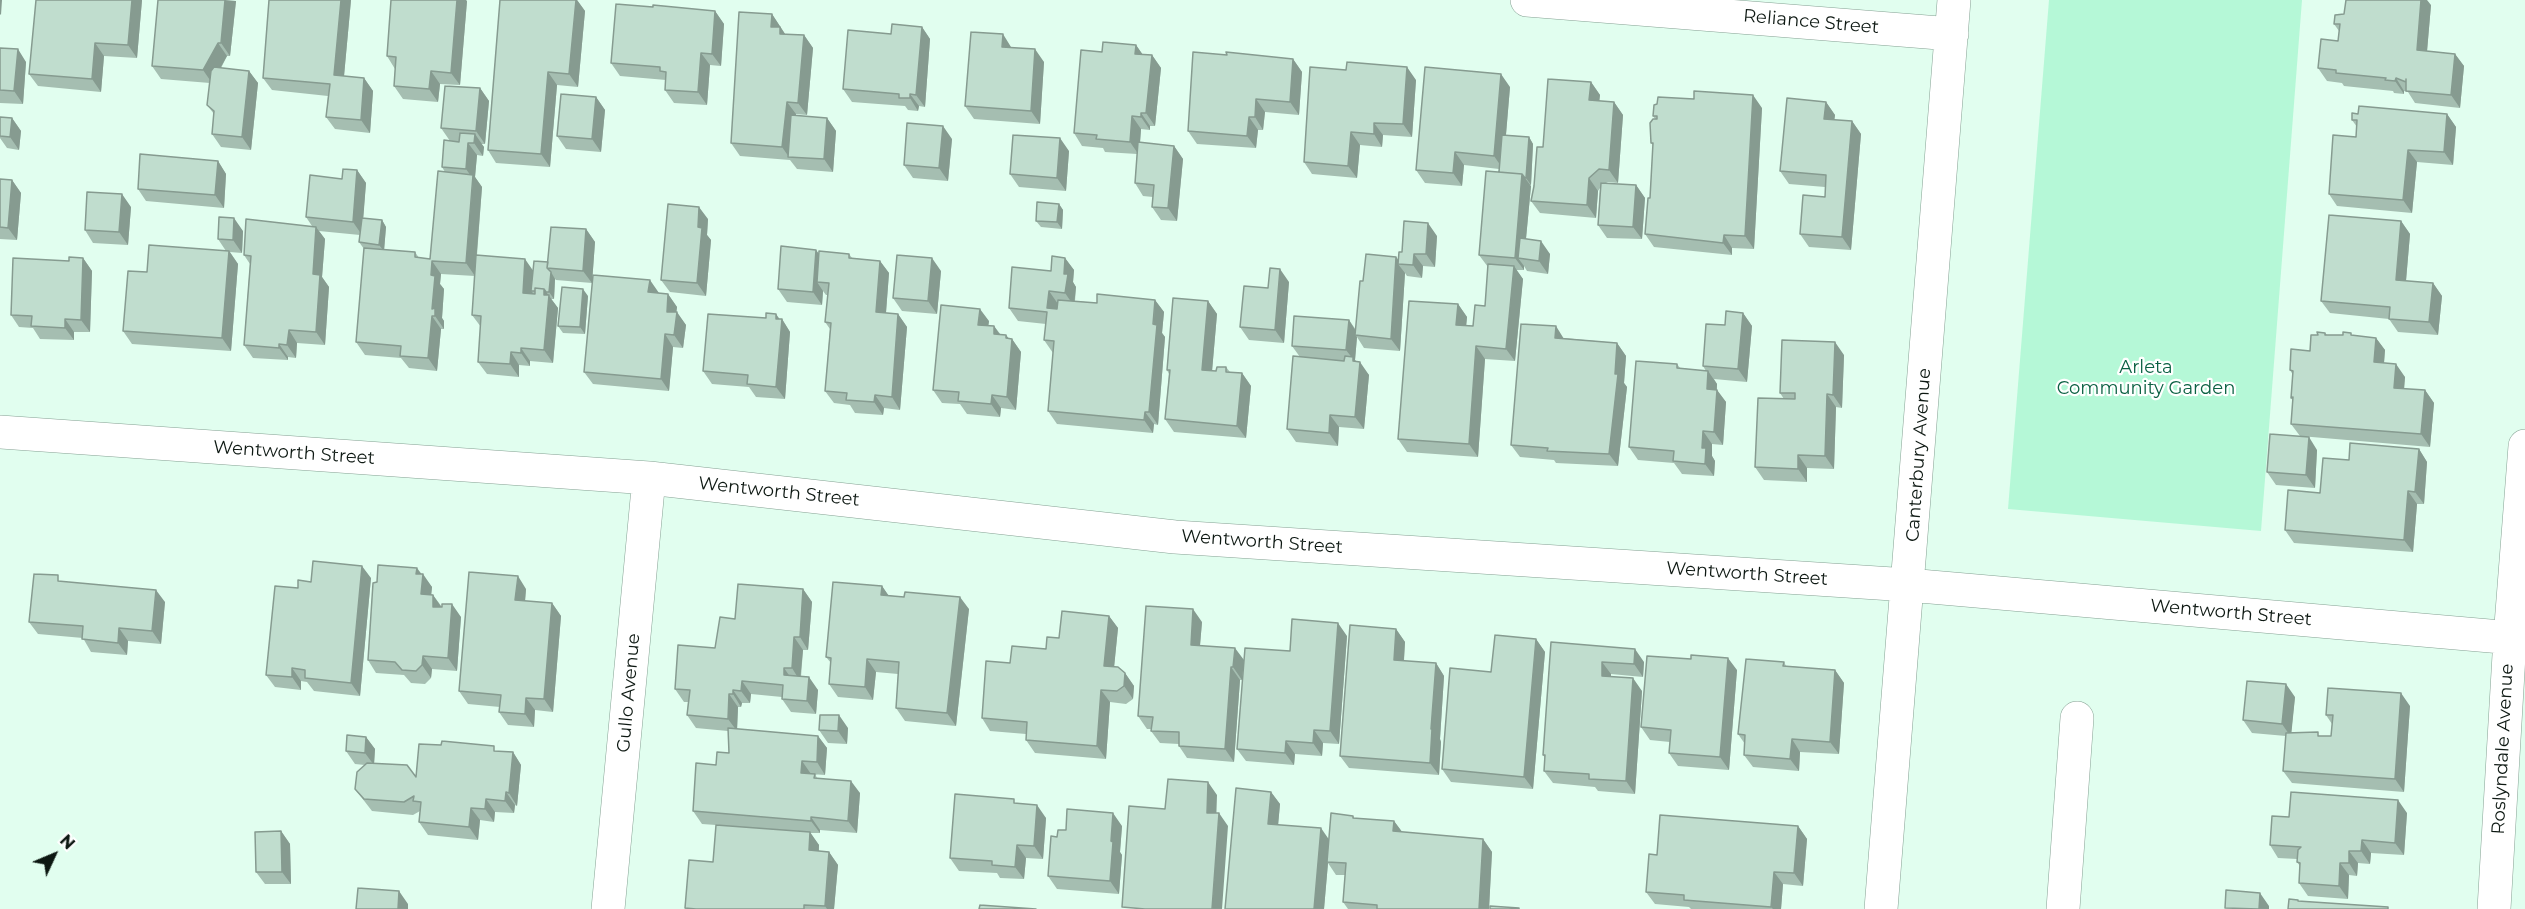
<!DOCTYPE html>
<style>
body{margin:0}
#map{position:relative;width:2525px;height:909px;overflow:hidden;background:#e1feef;font-family:Montserrat,sans-serif}
canvas{display:block}
.north{position:absolute;left:24px;top:825px;width:60px;height:60px;-webkit-text-stroke:4px #fff;paint-order:stroke;rotate:46deg;font-size:16px;font-weight:700;line-height:24px;text-align:center;color:#0d1812}
.north::after{content:'';display:block;margin:auto;width:21px;height:27px;background:#0d1812;clip-path:polygon(50% 0,100% 100%,50% 72%,0 100%)}
</style>
<div id="map">
<canvas width="2525" height="909"></canvas>
<div class="north">N</div>
</div>
<script>
const c = document.querySelector('canvas').getContext('2d');
c.lineJoin = 'round';
function paint(path, color) {
  c.fillStyle = color;
  c.fill(path, 'evenodd');
}
function poly(rows) {
  const path = new Path2D();
  for (const r of rows) {
    path.moveTo(r[0], r[1]);
    for (let i = 2; i < r.length; i += 2) path.lineTo(r[i], r[i + 1]);
  }
  return path;
}
function strokePath(path, color, width, dash) {
  c.strokeStyle = color;
  c.lineWidth = width;
  c.lineCap = dash ? 'butt' : 'round';
  c.setLineDash(dash || []);
  c.stroke(path);
}
function label(font, color, halo, rows, align = 'center') {
  c.font = font + ' Montserrat,sans-serif';
  c.lineWidth = 4.5;
  c.setLineDash([]);
  c.textBaseline = 'middle';
  c.strokeStyle = halo;
  c.fillStyle = color;
  for (const [text, x, y, turn = 0] of rows) {
    c.save();
    c.translate(x, y);
    c.rotate((+turn || 0) * Math.PI / 180);
    c.textAlign = isNaN(turn) ? turn : align;
    if (halo) c.strokeText(text, 0, 0);
    c.fillText(text, 0, 0);
    c.restore();
  }
}
paint(poly([
 [2049,0,2302,0,2261,531,2008,509]
]), '#b5f8d7');
const minor = poly([
 [1527,0,1952,34],
 [0,432,649,478,1175,537,1908,585,2525,639],
 [608,909,649,478],
 [1881,909,1954,0],
 [2063,909,2077,718],
 [2494,909,2510,638,2525,446]
]);
strokePath(minor, '#85a193', 34);
strokePath(minor, '#fff', 33);
paint(poly([
 [142,0,137,58,104,56,101,92,38,86,29,74],
 [158,0,236,1,230,56,227,56,221,68,249,71,258,83,251,150,221,147,212,134,214,114,207,105,210,83,161,79,152,66],
 [269,0,351,0,344,76,364,78,373,91,370,133,335,129,326,117,328,96,272,90,263,78],
 [500,0,577,0,585,11,578,87,557,85,550,167,496,163,488,150],
 [467,1,460,85,440,84,438,102,403,99,394,86,395,69,387,56],
 [2431,5,2427,51,2455,54,2464,66,2460,108,2415,103,2408,92,2404,91,2404,94,2394,93,2393,91,2344,86,2342,83,2327,81,2318,68,2338,41,2339,31,2334,24],
 [715,11,724,24,721,66,710,65,707,105,674,103,665,90,666,80,620,76,611,63],
 [772,14,785,34,804,35,813,48,807,115,796,114,796,116,827,118,836,131,833,172,797,169,790,160,740,156,731,143],
 [922,27,930,39,925,107,919,106,918,111,908,110,905,106,852,102,843,89,891,34],
 [1136,45,1143,55,1152,55,1161,68,1155,126,1150,126,1150,130,1141,129,1140,143,1174,146,1183,159,1177,221,1161,220,1152,207,1153,197,1143,196,1135,183,1137,154,1105,152,1103,148,1082,146,1074,133,1102,52],
 [1011,47,1044,62,1040,124,974,119,965,106],
 [0,48,26,62,23,104,0,103],
 [1293,59,1302,72,1299,115,1265,112,1263,130,1258,130,1256,148,1197,144,1188,131],
 [1416,80,1412,137,1383,135,1382,147,1360,145,1357,178,1312,174,1304,162],
 [1591,82,1600,95,1599,101,1614,102,1623,115,1618,183,1608,182,1606,183,1636,185,1645,198,1642,239,1607,238,1598,225,1600,188,1598,191,1596,218,1540,213,1531,201,1543,147],
 [1510,87,1506,135,1529,137,1533,144,1531,185,1529,185,1531,186,1526,239,1550,254,1548,274,1527,271,1524,266,1524,270,1516,270,1523,279,1515,361,1485,359,1478,457,1407,452,1398,439,1458,304,1467,317,1466,326,1473,326,1485,306,1488,267,1479,255,1499,169,1464,165,1462,186,1425,183,1416,170],
 [480,88,489,101,485,144,481,144,484,147,483,156,477,155,475,177,482,187,477,255,533,270,548,262,586,229,595,242,592,283,556,280,555,279,554,299,551,299,558,308,553,363,530,361,530,366,519,365,519,377,487,374,478,362,481,327,472,315,475,276,441,274,440,284,444,289,442,318,444,321,444,329,441,329,437,371,409,368,401,358,365,355,356,342,364,249,359,242,360,235,319,231,325,239,322,277,329,287,325,345,297,343,296,358,288,357,288,360,253,358,244,345,250,264,244,255,312,226,306,217,342,179,357,170,366,183,363,218,382,220,386,227,384,250,415,252,419,258,430,259,445,172,442,167,450,141,441,128],
 [596,97,605,110,601,152,566,149,557,136],
 [1826,102,1835,115,1834,120,1852,121,1861,134,1851,250,1809,247,1800,234,1825,197,1825,187,1789,184,1780,171],
 [1762,108,1754,249,1732,248,1732,255,1654,247,1645,234,1650,198,1653,145,1651,143,1655,119,1653,116],
 [2358,114,2447,114,2456,127,2453,165,2417,162,2412,213,2337,206,2329,194,2356,137,2357,127,2352,120],
 [0,117,12,118,21,131,19,150,7,148,0,138],
 [952,139,948,181,913,178,904,165],
 [1069,151,1066,191,1019,187,1010,174],
 [218,161,226,174,224,208,146,201,138,189],
 [0,179,12,180,21,193,17,240,0,239],
 [1059,204,1063,210,1062,229,1041,227,1036,221],
 [131,207,128,245,93,243,85,230],
 [708,219,707,235,711,240,706,296,670,292,661,280],
 [2401,221,2410,234,2406,281,2433,283,2442,296,2438,335,2398,332,2389,319,2330,313,2321,301],
 [243,231,242,253,230,252,238,264,231,351,132,344,123,331,147,272,226,251,218,239],
 [1437,236,1435,267,1423,266,1422,278,1407,276,1405,273,1400,351,1364,348,1357,337,1355,360,1369,375,1364,429,1339,427,1338,446,1296,442,1287,429,1300,357,1292,346,1349,320,1356,330,1363,281,1396,257,1399,260,1402,252],
 [816,250,819,254,849,254,852,258,880,261,889,273,886,313,898,314,907,327,900,410,884,408,883,415,855,413,850,405,834,403,825,391,830,329,825,322,828,295,826,295,823,291,822,305,787,302,778,289],
 [83,258,92,271,90,332,74,332,74,340,40,339,33,328,19,327,11,315],
 [1065,258,1074,270,1073,282,1076,287,1075,301,1097,303,1155,300,1164,312,1162,333,1165,337,1158,425,1154,424,1153,433,1057,424,1048,411,1053,353,1044,340,1046,324,1018,321,1009,308],
 [941,271,937,314,902,311,893,298],
 [1289,282,1284,343,1249,340,1240,327],
 [659,293,668,294,677,307,676,312,686,325,683,348,673,347,669,391,593,384,584,372],
 [588,296,585,334,563,333,558,326],
 [1208,301,1217,314,1212,371,1216,371,1226,367,1230,372,1242,373,1251,386,1246,438,1174,432,1165,419,1169,374,1167,370],
 [1743,313,1752,326,1747,382,1714,379,1717,384,1717,390,1726,402,1723,445,1712,444,1712,456,1715,461,1714,476,1682,474,1674,463,1638,460,1629,447,1677,364,1680,368,1706,371,1703,366],
 [780,319,782,319,790,332,785,399,756,397,749,387,712,384,703,371],
 [989,321,988,325,994,326,1001,335,1006,335,1009,339,1012,339,1021,352,1016,410,1001,408,1000,417,967,414,960,404,942,403,933,390],
 [2325,333,2327,335,2353,336,2376,338,2385,350,2384,363,2405,377,2404,389,2425,390,2434,403,2430,447,2300,436,2291,424,2293,401,2291,398,2293,375,2290,370,2310,351],
 [1564,338,1617,343,1626,356,1624,383,1627,387,1618,466,1556,463,1554,460,1520,457,1511,445],
 [1844,355,1842,408,1836,407,1834,469,1807,468,1807,482,1764,480,1755,467,1784,399,1780,393],
 [2419,449,2427,462,2424,504,2417,504,2413,552,2294,543,2285,530,2320,493,2349,460],
 [2317,450,2315,488,2276,485,2267,472],
 [421,574,432,587,431,595,433,595,442,607,461,617,457,671,432,669,431,678,425,684,411,683,404,675,376,673,368,660],
 [371,578,360,696,314,691,307,682,301,681,301,690,275,687,266,675,298,588,311,582],
 [62,582,165,602,161,644,128,641,127,655,91,652,83,638,38,634,29,622],
 [882,586,888,595,969,609,956,726,905,721,896,708,898,674,876,672,873,700,838,697,829,684,831,663,826,657],
 [526,589,525,601,552,603,561,616,553,712,535,710,534,727,508,725,499,712,500,707,468,704,459,691],
 [803,589,812,602,808,650,803,650,801,677,818,690,816,714,791,712,782,699,782,697,751,694,750,703,742,703,741,707,738,707,737,729,818,736,827,748,825,775,811,774,815,774,817,778,860,793,857,833,820,830,820,833,810,833,819,845,819,851,829,852,838,865,834,909,685,909,685,908,713,862,716,825,702,824,693,811,716,765,729,753,728,731,696,728,687,715,688,702,684,702,675,689,715,648,735,619],
 [1109,616,1118,628,1114,667,1125,673,1134,686,1133,699,1126,704,1110,702,1106,759,1035,753,1026,740,1026,734,990,731,982,718,1010,663,1046,649,1059,638],
 [1202,622,1200,645,1244,660,1242,680,1240,680,1234,762,1187,758,1179,746,1179,744,1160,743,1151,731,1151,729,1147,729,1138,716],
 [1396,629,1405,642,1404,661,1436,663,1444,676,1440,739,1441,742,1439,775,1349,768,1340,756],
 [1347,636,1339,744,1323,743,1322,756,1295,754,1294,765,1246,761,1237,749,1290,651],
 [1536,639,1545,652,1533,789,1451,782,1442,769],
 [1551,642,1644,662,1643,677,1611,674,1611,676,1642,691,1635,794,1598,791,1595,787,1553,783,1544,771,1545,758,1543,755],
 [1784,662,1786,666,1835,670,1844,683,1839,754,1800,752,1799,771,1753,767,1744,755,1745,744,1738,734],
 [1737,670,1729,770,1678,766,1669,753,1670,742,1650,740,1641,727],
 [2295,697,2291,733,2321,736,2331,736,2332,724,2326,715,2410,706,2404,792,2292,783,2283,771,2286,736,2252,733,2243,720],
 [848,728,847,744,828,743,819,730],
 [366,737,375,749,374,763,416,777,498,751,513,752,521,765,517,806,515,805,514,813,495,812,494,822,480,820,478,840,428,835,419,822,420,811,413,815,372,811,355,789,365,765,355,764,346,751],
 [1271,792,1280,804,1278,825,1329,839,1353,816,1354,818,1394,821,1402,832,1483,839,1492,852,1489,909,1348,909,1343,902,1345,875,1336,875,1328,863,1324,909,1225,909],
 [1018,803,1046,818,1043,859,1026,858,1024,879,1000,878,997,873,959,871,950,858],
 [2407,813,2404,855,2371,853,2370,864,2358,863,2357,876,2349,875,2348,899,2308,896,2299,883,2300,866,2297,862,2297,859,2278,858,2270,845,2289,817],
 [1122,826,1120,852,1122,855,1119,894,1057,889,1048,876,1057,837,1066,830],
 [1798,826,1807,839,1803,886,1783,884,1781,909,1691,909,1689,907,1655,904,1646,892,1657,855],
 [281,831,290,844,291,884,265,884,256,872]
]), '#a5beb1');
paint(poly([
 [0,0,2,0,1,15,0,14],
 [132,0,142,0,137,58,128,45],
 [225,0,236,1,230,56,221,43],
 [341,0,351,0,343,87,334,75],
 [457,0,466,0,467,1,460,85,451,73],
 [576,0,577,0,585,11,578,87,569,74],
 [2421,0,2427,0,2431,5,2426,63,2417,50],
 [715,11,724,24,721,66,712,54],
 [772,14,789,40,789,47,771,27],
 [922,27,930,39,925,107,916,95],
 [1003,34,1011,47,1002,47],
 [804,35,813,48,807,115,798,103],
 [95,43,104,56,101,92,92,79],
 [218,43,227,56,212,83,203,70],
 [1136,45,1145,58,1135,54],
 [18,49,26,62,23,104,14,91],
 [1035,49,1044,62,1040,124,1031,111],
 [701,53,710,65,707,105,698,92],
 [2455,54,2464,66,2460,108,2451,95],
 [1152,55,1161,68,1155,126,1146,113],
 [1293,59,1302,72,1299,115,1290,102],
 [1407,67,1416,80,1412,137,1403,124],
 [249,71,258,83,251,150,242,137],
 [431,71,440,84,438,102,429,89],
 [548,72,557,85,550,167,541,154],
 [1501,74,1510,87,1503,169,1494,156],
 [364,78,373,91,370,133,361,120],
 [2396,78,2404,91,2404,94,2395,81],
 [1591,82,1600,95,1598,113,1589,100],
 [480,88,489,101,485,144,476,131],
 [910,94,919,106,918,111,910,98],
 [1753,95,1762,108,1754,249,1745,236],
 [596,97,605,110,601,152,592,139],
 [1256,99,1265,112,1263,130,1255,117],
 [787,102,796,114,792,157,789,157,782,147],
 [1614,102,1623,115,1618,183,1609,170],
 [1826,102,1835,115,1833,132,1824,119],
 [1141,113,1150,126,1150,130,1141,117],
 [2447,114,2456,127,2453,165,2444,152],
 [1132,116,1141,129,1139,155,1130,142],
 [1249,117,1258,130,1256,148,1247,136],
 [12,118,21,131,19,150,10,137],
 [827,118,836,131,833,172,824,159],
 [1852,121,1861,134,1851,250,1842,237],
 [1374,123,1383,135,1382,147,1374,134],
 [943,126,952,139,948,181,939,168],
 [1351,132,1360,145,1357,178,1348,166],
 [475,134,484,147,483,156,474,143],
 [1529,137,1533,144,1531,185,1526,178],
 [1060,138,1069,151,1066,191,1057,178],
 [468,143,477,155,475,177,482,187,475,276,466,263,473,179,466,169],
 [1174,146,1183,159,1177,221,1168,208],
 [2408,150,2417,162,2412,213,2403,200],
 [1455,152,1464,165,1462,186,1453,173],
 [218,161,226,174,224,208,215,195],
 [357,170,366,183,362,235,353,222],
 [1522,174,1531,186,1524,259,1518,258,1524,266,1524,270,1515,258],
 [1589,178,1598,191,1596,218,1587,205],
 [12,180,21,193,17,240,8,228],
 [1636,185,1645,198,1642,239,1633,227],
 [122,194,131,207,128,245,119,232],
 [1059,204,1063,210,1062,229,1057,222],
 [699,207,708,219,707,235,711,240,706,296,697,283,698,227],
 [234,218,243,231,242,253,233,240],
 [382,220,386,227,384,251,379,245],
 [2401,221,2410,234,2405,292,2396,280],
 [1428,223,1437,236,1435,267,1426,254],
 [316,227,325,239,322,277,329,287,325,345,316,332,313,274],
 [586,229,595,242,592,283,583,271],
 [1724,235,1732,248,1732,255,1723,243],
 [1541,241,1550,254,1548,274,1539,261],
 [816,250,825,263,817,282,823,291,822,305,813,292],
 [229,251,238,264,231,351,222,338],
 [1414,254,1423,266,1422,278,1413,265],
 [1396,257,1401,264,1398,264,1405,273,1400,351,1391,339],
 [83,258,92,271,90,332,81,320],
 [932,258,941,271,937,314,928,301],
 [1065,258,1074,270,1073,282,1076,287,1074,306,1065,293,1064,274],
 [525,259,534,272,531,291,533,293,532,306,523,293],
 [432,261,441,274,440,284,444,289,442,318,444,321,444,329,435,316,432,309,431,275],
 [880,261,889,273,885,325,876,312],
 [1514,266,1523,279,1515,361,1506,349],
 [1280,269,1289,282,1284,343,1275,330],
 [551,272,555,279,554,299,549,292],
 [650,280,659,293,648,292],
 [2433,283,2442,296,2438,335,2429,322],
 [544,289,558,308,553,363,544,350],
 [583,289,588,296,585,334,580,327],
 [1049,291,1058,304,1056,320,1047,308],
 [668,294,677,307,675,325,667,312],
 [1155,300,1164,312,1162,333,1165,337,1158,425,1149,412],
 [1208,301,1217,314,1211,383,1202,370],
 [1458,304,1467,317,1465,338,1456,325],
 [980,309,989,321,987,337,978,325],
 [677,312,686,325,683,348,674,335],
 [1743,313,1752,326,1747,382,1738,369],
 [776,314,781,321,782,319,790,332,785,399,776,387],
 [898,314,907,327,900,410,892,397],
 [432,316,441,329,437,371,428,358],
 [65,319,74,332,74,340,65,328],
 [1349,320,1357,333,1355,335,1357,337,1355,360,1359,366,1360,362,1369,375,1364,429,1355,417,1353,359,1346,350],
 [994,326,1003,339,994,334],
 [1556,326,1564,339,1555,338],
 [289,330,297,343,296,358,287,345],
 [665,334,673,347,669,391,661,379],
 [1006,335,1012,343,1012,339,1021,352,1016,410,1007,397],
 [2376,338,2385,350,2383,375,2374,362],
 [1835,342,1844,355,1842,408,1833,395],
 [1617,343,1626,356,1624,383,1627,387,1618,466,1609,454],
 [279,344,288,357,288,360,279,348],
 [1476,346,1485,359,1478,457,1469,444],
 [521,348,530,361,530,366,521,353],
 [511,352,519,365,519,377,510,364],
 [2396,364,2405,377,2403,401,2394,388],
 [1708,371,1717,384,1716,401,1707,389],
 [1242,373,1251,386,1246,438,1237,426],
 [1717,390,1726,402,1723,445,1714,432],
 [2425,390,2434,403,2430,447,2421,434],
 [1827,394,1836,407,1834,469,1825,456],
 [875,395,884,408,883,415,874,402],
 [992,395,1001,408,1000,417,991,404],
 [1145,412,1154,424,1153,433,1144,420],
 [1330,415,1339,427,1338,446,1329,433],
 [1703,431,1712,444,1712,456,1715,461,1714,476,1705,464,1702,448],
 [2309,437,2317,450,2315,488,2306,475],
 [2419,449,2427,462,2424,504,2415,492],
 [1798,455,1807,468,1807,482,1798,469],
 [2408,491,2417,504,2413,552,2404,540],
 [362,566,371,578,360,696,351,683],
 [417,568,423,576,423,574,432,587,430,607,421,594,416,574],
 [518,576,526,589,524,613,515,600],
 [882,586,891,599,881,595],
 [803,589,812,602,808,650,800,637],
 [156,590,165,602,161,644,152,631],
 [433,595,442,608,433,607],
 [960,597,969,609,956,726,947,713],
 [552,603,561,616,553,712,544,699],
 [452,604,461,617,457,671,448,658],
 [1193,609,1202,622,1199,657,1191,645],
 [1109,616,1118,628,1113,678,1104,666],
 [1338,623,1347,636,1339,744,1330,731],
 [119,628,128,641,127,655,118,643],
 [1396,629,1405,642,1403,673,1394,660],
 [794,637,803,650,800,681,792,668],
 [1536,639,1545,652,1533,789,1524,777],
 [1235,648,1244,660,1242,680,1233,667],
 [1635,649,1644,662,1643,677,1634,664],
 [423,656,432,669,431,678,422,665],
 [1728,658,1737,670,1729,770,1720,757],
 [867,659,876,672,873,700,865,687],
 [1602,662,1611,674,1611,688,1602,676],
 [1436,663,1444,676,1440,739,1441,742,1439,775,1430,763,1431,729],
 [1231,667,1240,680,1234,762,1225,749],
 [292,668,301,681,301,690,292,677],
 [784,668,793,681,784,675],
 [1835,670,1844,683,1839,754,1830,742],
 [1125,673,1134,686,1133,699,1124,686],
 [809,677,818,690,816,714,807,701],
 [1633,678,1642,691,1635,794,1626,781],
 [742,681,751,694,750,703,741,691],
 [2286,684,2295,697,2291,737,2282,724],
 [733,690,742,703,741,707,733,694],
 [1101,690,1110,702,1106,759,1097,746],
 [2401,693,2410,706,2404,792,2395,779],
 [729,694,738,707,737,731,728,719],
 [526,698,535,710,534,727,525,714],
 [839,715,848,728,847,744,838,731],
 [1314,730,1323,743,1322,756,1313,743],
 [818,736,827,748,825,775,817,762],
 [366,737,375,749,374,765,365,753],
 [1792,739,1800,752,1799,771,1790,759],
 [1286,741,1295,754,1294,765,1285,753],
 [513,752,521,765,517,806,509,793],
 [802,761,811,774,801,773],
 [851,781,860,793,857,833,848,821],
 [1208,782,1217,795,1216,825,1207,813],
 [506,792,515,805,514,813,505,801],
 [1271,792,1280,804,1277,837,1268,824],
 [486,799,495,812,494,822,485,809],
 [2398,800,2407,813,2404,855,2395,843],
 [1037,805,1046,818,1043,859,1034,846],
 [471,808,480,820,478,840,469,827],
 [1113,813,1122,826,1120,852,1122,855,1119,894,1110,881,1111,841],
 [1219,813,1228,826,1222,909,1212,909],
 [811,817,820,830,820,833,811,821],
 [1394,821,1403,833,1393,831],
 [1798,826,1807,839,1803,886,1794,873],
 [1321,828,1330,841,1327,862,1328,863,1324,909,1314,909],
 [281,831,290,844,291,884,282,872],
 [810,832,819,845,818,863,809,850],
 [1483,839,1492,852,1489,909,1479,909],
 [2362,840,2371,853,2370,864,2361,851],
 [1017,845,1026,858,1024,879,1015,867],
 [2349,851,2358,863,2357,876,2349,863],
 [829,852,838,865,834,909,827,909,825,906],
 [2340,863,2349,875,2348,899,2339,886],
 [1774,872,1783,884,1781,909,1773,909,1771,907],
 [399,891,408,904,408,909,398,909],
 [2260,893,2269,906,2269,909,2259,909]
]), '#869b90');
const building = poly([
 [36,0,132,0,128,45,95,43,92,79,29,74,36,0],
 [158,0,225,0,221,43,218,43,203,70,152,66,158,0],
 [269,0,341,0,334,75,364,78,361,120,326,117,330,84,263,78,269,0],
 [391,0,457,0,451,73,431,71,429,89,394,86,396,57,387,56,391,0],
 [500,0,576,0,569,74,548,72,541,154,488,150,500,0],
 [2346,0,2421,0,2417,50,2455,54,2451,95,2406,91,2406,79,2406,82,2396,78,2395,81,2385,80,2386,78,2336,73,2336,70,2318,68,2321,39,2338,41,2340,24,2334,24,2335,15,2344,14,2346,0],
 [616,4,653,7,653,5,715,11,712,54,701,53,698,92,665,90,666,72,660,71,660,67,611,63,616,4],
 [739,12,772,14,771,27,780,27,780,34,804,35,798,103,787,102,782,147,731,143,739,12],
 [892,24,922,27,916,95,910,94,910,98,899,98,899,94,843,89,848,30,891,34,892,24],
 [971,32,1003,34,1002,47,1035,49,1031,111,965,106,971,32],
 [1103,42,1136,45,1135,54,1152,55,1146,113,1141,113,1141,117,1132,116,1130,142,1096,139,1097,135,1074,133,1081,50,1102,52,1103,42],
 [0,48,18,49,14,91,0,90,0,48],
 [1193,52,1227,55,1226,52,1293,59,1290,102,1256,99,1255,117,1249,117,1247,136,1188,131,1193,52],
 [1347,62,1407,67,1403,124,1374,123,1374,134,1351,132,1348,166,1304,162,1310,67,1346,70,1347,62],
 [214,67,249,71,242,137,212,134,214,111,207,105,211,71,214,67],
 [1425,67,1501,74,1494,156,1455,152,1453,173,1416,170,1425,67],
 [1548,79,1591,82,1589,100,1614,102,1609,170,1599,169,1589,178,1587,205,1531,201,1534,186,1537,147,1543,147,1548,79],
 [445,86,480,88,476,131,441,128,445,86],
 [1694,91,1753,95,1745,236,1724,235,1723,243,1645,234,1648,198,1650,198,1653,143,1651,143,1650,123,1653,119,1657,119,1657,116,1653,116,1654,105,1657,104,1658,97,1694,99,1694,91],
 [561,94,596,97,592,139,557,136,561,94],
 [1787,98,1826,102,1824,119,1852,121,1842,237,1800,234,1803,195,1825,197,1826,175,1780,171,1787,98],
 [2359,106,2447,114,2444,152,2408,150,2403,200,2329,194,2333,135,2356,137,2357,120,2352,120,2352,113,2358,114,2359,106],
 [791,115,827,118,824,159,788,157,791,115],
 [0,117,12,118,10,137,0,136,0,117],
 [907,123,943,126,939,168,904,165,907,123],
 [460,133,475,134,474,143,468,143,466,169,442,167,444,140,459,142,460,133],
 [1013,135,1060,138,1057,178,1010,174,1013,135],
 [1502,135,1529,137,1526,178,1525,178,1522,174,1499,172,1502,135],
 [1138,142,1174,146,1168,208,1152,207,1154,185,1135,183,1138,142],
 [140,154,218,161,215,195,138,189,140,154],
 [343,169,357,170,353,222,306,217,310,175,342,179,343,169],
 [438,171,473,175,466,263,432,261,431,275,435,276,432,309,435,308,435,316,432,316,428,358,400,356,401,346,356,342,364,248,415,252,415,257,430,259,438,171],
 [1486,171,1522,174,1515,258,1479,255,1486,171],
 [0,179,12,180,8,228,0,227,0,179],
 [1601,183,1636,185,1633,227,1598,225,1601,183],
 [87,192,122,194,119,232,85,230,87,192],
 [1037,202,1059,204,1057,222,1036,221,1037,202],
 [668,204,699,207,698,227,702,228,697,283,661,280,668,204],
 [2329,215,2401,221,2396,280,2433,283,2429,322,2389,319,2390,307,2321,301,2329,215],
 [219,217,234,218,233,240,218,239,219,217],
 [362,218,382,220,379,245,359,242,362,218],
 [246,219,316,227,313,274,320,275,316,332,289,330,287,345,279,344,279,348,244,345,251,256,244,255,246,219],
 [1404,221,1428,223,1426,254,1414,254,1413,265,1398,264,1399,252,1402,252,1404,221],
 [551,227,586,229,583,271,547,268,551,227],
 [1520,238,1541,241,1539,261,1518,258,1520,238],
 [149,245,229,251,222,338,123,331,128,271,147,272,149,245],
 [781,246,816,250,813,292,778,289,781,246],
 [819,251,849,254,849,258,880,261,876,312,898,314,892,397,875,395,874,402,846,400,847,393,825,391,831,323,825,322,829,283,817,282,819,251],
 [1366,254,1396,257,1391,339,1355,335,1360,281,1363,281,1366,254],
 [476,255,525,259,523,293,535,294,535,288,544,289,544,295,549,295,544,350,521,348,521,353,511,352,510,364,478,362,481,316,472,315,476,255],
 [897,255,932,258,928,301,893,298,897,255],
 [1052,256,1065,258,1064,274,1068,274,1065,293,1049,291,1047,308,1057,309,1058,300,1097,303,1097,294,1155,300,1153,324,1157,325,1149,412,1145,412,1144,420,1048,411,1054,341,1044,340,1047,312,1009,308,1012,267,1051,271,1052,256],
 [69,257,83,258,81,320,65,319,65,328,31,326,32,316,11,315,13,258,69,261,69,257],
 [534,261,548,262,547,268,551,272,549,292,546,292,544,289,535,288,535,291,531,291,534,261],
 [1488,264,1514,266,1506,349,1476,346,1469,444,1398,439,1409,301,1458,304,1456,325,1473,326,1475,305,1485,306,1488,264],
 [1270,268,1280,269,1275,330,1240,327,1244,286,1268,288,1270,268],
 [593,275,650,280,648,292,668,294,667,312,677,312,674,335,665,334,661,379,584,372,593,275],
 [562,287,583,289,580,327,558,326,562,287],
 [1173,298,1208,301,1202,370,1216,371,1217,367,1226,367,1226,372,1242,373,1237,426,1165,419,1170,370,1167,370,1173,298],
 [941,305,980,309,978,325,994,326,994,334,1006,335,1006,338,1012,339,1007,397,992,395,991,404,958,401,959,392,933,390,941,305],
 [1726,311,1743,313,1738,369,1703,366,1706,324,1725,325,1726,311],
 [766,313,776,314,776,319,782,319,776,387,747,384,748,375,703,371,708,314,766,318,766,313],
 [1294,316,1349,320,1346,350,1292,346,1294,316],
 [1521,324,1556,326,1555,338,1617,343,1615,374,1618,374,1609,454,1547,451,1548,448,1511,445,1521,324],
 [2317,332,2325,333,2325,335,2343,335,2343,332,2351,333,2351,335,2376,338,2374,362,2396,364,2394,388,2425,390,2421,434,2291,424,2293,397,2291,398,2293,371,2290,370,2291,349,2310,351,2311,335,2318,335,2317,332],
 [1782,340,1835,342,1833,395,1827,394,1825,456,1798,455,1798,469,1755,467,1758,398,1795,399,1795,393,1780,393,1782,340],
 [1293,356,1344,361,1345,356,1353,357,1353,361,1360,362,1355,417,1330,415,1329,433,1287,429,1293,356],
 [1636,361,1677,364,1677,368,1708,371,1707,389,1717,390,1714,432,1703,431,1702,448,1706,448,1705,464,1673,461,1674,451,1629,447,1636,361],
 [2270,434,2309,437,2306,475,2267,472,2270,434],
 [2350,443,2419,449,2415,492,2408,491,2404,540,2285,530,2288,490,2320,493,2323,458,2349,460,2350,443],
 [313,561,362,566,351,683,305,678,305,670,292,668,292,677,266,675,275,586,298,588,298,580,311,582,313,561],
 [378,565,417,568,416,574,423,574,421,594,433,595,433,607,442,607,442,604,452,604,448,658,423,656,422,665,416,671,402,670,395,662,368,660,373,583,377,582,378,565],
 [469,572,518,576,515,600,552,603,544,699,526,698,525,714,499,712,501,695,459,691,469,572],
 [34,574,58,575,58,581,156,590,152,631,119,628,118,643,82,639,83,626,29,622,34,574],
 [833,582,882,586,881,595,904,597,905,592,960,597,947,713,896,708,899,662,867,659,865,687,829,684,831,658,826,657,833,582],
 [738,584,803,589,800,637,794,637,792,668,784,668,784,675,809,677,807,701,782,699,783,685,742,681,741,691,733,690,733,694,729,694,728,719,687,715,690,690,675,689,678,645,715,648,720,617,735,619,738,584],
 [1146,606,1193,609,1191,645,1235,648,1233,667,1231,667,1225,749,1179,746,1179,732,1151,731,1153,717,1138,716,1146,606],
 [1062,611,1109,616,1104,666,1118,667,1125,673,1124,686,1117,691,1101,690,1097,746,1026,740,1027,722,982,718,986,661,1010,663,1012,646,1046,649,1047,637,1059,638,1062,611],
 [1292,619,1338,623,1330,731,1314,730,1313,743,1286,741,1285,753,1237,749,1245,648,1290,651,1292,619],
 [1350,625,1396,629,1394,660,1436,663,1431,729,1432,729,1430,763,1340,756,1350,625],
 [1495,635,1536,639,1524,777,1442,769,1450,668,1491,672,1495,635],
 [1551,642,1635,649,1634,664,1602,662,1602,676,1633,678,1626,781,1589,779,1589,774,1544,771,1545,755,1543,755,1551,642],
 [1691,655,1728,658,1720,757,1669,753,1671,730,1641,727,1647,656,1691,659,1691,655],
 [1746,659,1784,662,1783,666,1835,670,1830,742,1792,739,1790,759,1744,755,1745,735,1738,734,1746,659],
 [2247,681,2286,684,2282,724,2243,720,2247,681],
 [2328,688,2401,693,2395,779,2283,771,2286,733,2318,732,2318,736,2331,736,2333,715,2326,715,2328,688],
 [820,715,839,715,838,731,819,730,820,715],
 [728,728,818,736,817,762,802,761,801,773,815,774,814,778,851,781,848,821,811,817,811,821,693,811,696,763,716,765,717,752,729,753,728,728],
 [347,735,366,737,365,753,346,751,347,735],
 [442,741,494,746,494,751,513,752,509,793,506,792,505,801,486,799,485,809,471,808,469,827,419,822,421,802,413,801,414,796,404,802,364,799,355,789,357,772,367,763,407,765,416,777,419,744,441,745,442,741],
 [1168,779,1208,782,1207,813,1219,813,1212,909,1145,909,1122,907,1129,806,1165,809,1168,779],
 [1236,788,1271,792,1268,824,1321,828,1314,909,1225,909,1236,788],
 [2291,792,2398,800,2395,843,2362,840,2361,851,2349,851,2349,863,2340,863,2339,886,2299,883,2300,863,2297,862,2298,850,2301,847,2270,845,2272,816,2289,817,2291,792],
 [955,794,1014,799,1014,803,1037,805,1034,846,1017,845,1015,867,992,865,992,861,950,858,955,794],
 [1067,809,1113,813,1111,841,1113,842,1110,881,1048,876,1051,836,1057,837,1058,830,1066,830,1067,809],
 [1331,813,1353,816,1353,818,1394,821,1393,831,1483,839,1479,909,1377,909,1377,905,1343,902,1346,863,1327,862,1331,813],
 [1660,815,1798,826,1794,873,1774,872,1771,907,1684,900,1684,895,1646,892,1649,854,1657,855,1660,815],
 [716,825,810,832,809,850,829,852,825,906,804,905,804,909,696,909,685,908,689,860,713,862,716,825],
 [281,831,282,872,256,872,255,832,281,831],
 [358,888,399,891,398,909,356,909,358,888],
 [2226,890,2260,893,2259,909,2225,908,2226,890],
 [2289,899,2298,900,2298,901,2388,907,2388,909,2288,909,2289,899],
 [980,905,1036,909,979,909,980,905],
 [1490,906,1519,908,1519,909,1490,909,1490,906]
]);
paint(building, '#c0ddce');
strokePath(building, '#869b90', 1.5);
label('18px', '#0d1812', '#fff', [
 ["Reliance Street",1811,22,5],
 ["Wentworth Street",294,453,4],
 ["Canterbury Avenue",1919,455,-86],
 ["Wentworth Street",779,492,6],
 ["Wentworth Street",1262,542,4],
 ["Wentworth Street",1747,574,4],
 ["Wentworth Street",2231,613,5],
 ["Gullo Avenue",629,693,-85],
 ["Roslyndale Avenue",2503,749,-87]
]);
label('18px', '#0b6143', '#fff', [
 ["Arleta",2146,368],
 ["Community Garden",2146,389]
]);
</script>
